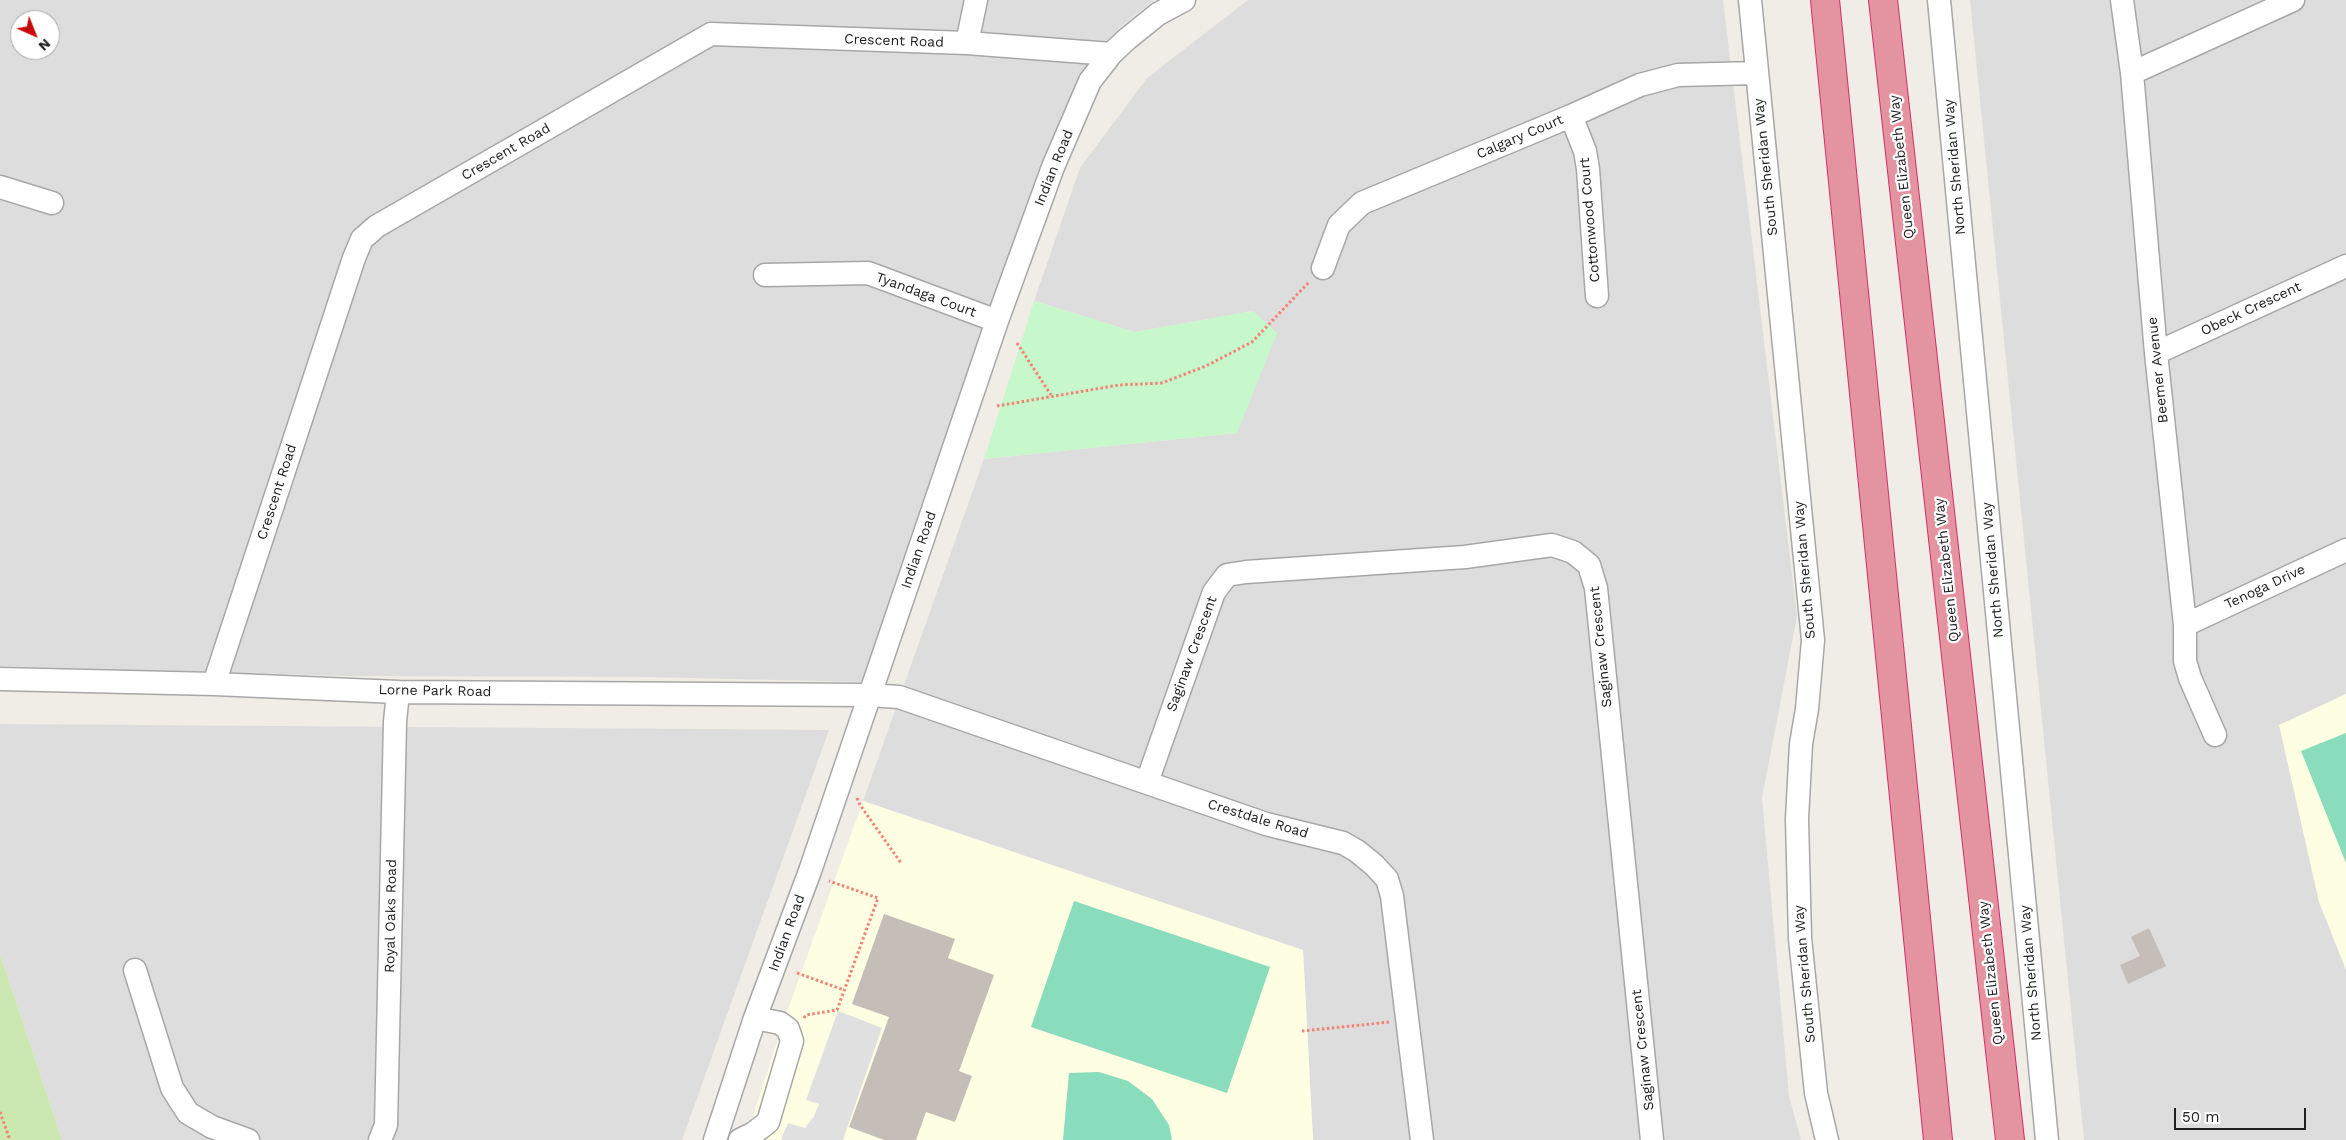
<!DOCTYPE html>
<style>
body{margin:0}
#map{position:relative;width:2346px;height:1140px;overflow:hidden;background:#f0ede7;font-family:"Work Sans",sans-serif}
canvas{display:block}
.north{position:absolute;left:10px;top:10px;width:50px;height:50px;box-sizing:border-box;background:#fff;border:1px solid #a6a6a6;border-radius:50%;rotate:136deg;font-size:14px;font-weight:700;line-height:20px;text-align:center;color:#202020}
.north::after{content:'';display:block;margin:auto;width:18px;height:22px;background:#c90908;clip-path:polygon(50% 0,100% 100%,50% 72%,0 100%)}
.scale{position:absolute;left:2174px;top:1108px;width:132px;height:22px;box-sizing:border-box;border:2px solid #202020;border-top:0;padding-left:6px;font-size:15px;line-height:18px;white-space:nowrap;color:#202020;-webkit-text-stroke:4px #fff;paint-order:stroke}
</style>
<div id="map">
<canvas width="2346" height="1140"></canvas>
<div class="north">N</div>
<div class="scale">50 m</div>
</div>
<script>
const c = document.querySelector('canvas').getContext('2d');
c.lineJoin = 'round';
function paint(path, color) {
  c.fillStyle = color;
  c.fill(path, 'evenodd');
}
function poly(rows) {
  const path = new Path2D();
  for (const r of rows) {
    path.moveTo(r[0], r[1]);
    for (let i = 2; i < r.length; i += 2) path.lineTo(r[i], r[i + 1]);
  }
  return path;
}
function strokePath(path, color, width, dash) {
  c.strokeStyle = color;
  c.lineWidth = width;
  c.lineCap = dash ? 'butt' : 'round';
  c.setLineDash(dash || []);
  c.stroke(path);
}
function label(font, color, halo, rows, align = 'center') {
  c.font = font + ' "Work Sans",sans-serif';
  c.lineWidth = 4.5;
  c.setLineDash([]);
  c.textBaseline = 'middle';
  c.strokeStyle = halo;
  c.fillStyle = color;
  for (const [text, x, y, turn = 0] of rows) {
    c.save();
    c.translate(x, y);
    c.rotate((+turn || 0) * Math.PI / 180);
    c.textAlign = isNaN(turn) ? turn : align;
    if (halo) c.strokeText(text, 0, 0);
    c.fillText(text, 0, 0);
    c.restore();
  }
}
paint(poly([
 [0,0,1154,0,1119,28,1078,89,864,682,647,677,349,676,0,666],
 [20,20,50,20,50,50,20,50],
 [1248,0,1723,0,1797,616,1762,798,1789,1096,1801,1140,1313,1140,1303,950,863,801,984,459,1236,433,1253,311,1135,332,1034,301,1080,168,1147,78],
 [1970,0,2346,0,2346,1140,2084,1140],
 [0,724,829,730,682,1140,62,1140,0,954]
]), '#dedddd');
paint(poly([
 [2346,694,2346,970,2319,902,2279,725],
 [863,801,1303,950,1313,1140,745,1140,787,1012]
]), '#fefee3');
paint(poly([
 [0,954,62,1140,0,1140]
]), '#cbe8b0');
paint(poly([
 [1034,301,1135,332,1253,311,1277,333,1237,433,984,459]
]), '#c7f8cb');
paint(poly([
 [2346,733,2346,863,2301,751],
 [1074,901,1270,967,1227,1093,1031,1027],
 [1099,1072,1128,1081,1152,1099,1169,1125,1172,1140,1063,1140,1069,1073]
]), '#89dcbc');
paint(poly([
 [838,1011,882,1028,843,1140,781,1140,788,1123,805,1128,814,1116,819,1104,806,1100]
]), '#e0e0e0');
paint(poly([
 [884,914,955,939,948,958,994,975,959,1071,972,1076,955,1122,926,1112,916,1140,884,1140,849,1127,889,1017,852,1004],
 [2149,928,2166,966,2128,984,2120,965,2140,956,2131,937]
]), '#c5bdb7');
const minor = poly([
 [1750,0,1813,640,1807,709,1801,744,1797,819,1800,938,1816,1093,1827,1140],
 [1939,0,2047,1140],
 [2122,0,2132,73,2156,353,2185,625,2185,661,2190,678,2215,735],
 [967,43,976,0],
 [2132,73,2293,0],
 [1571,116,1585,151,1588,169,1597,296],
 [0,187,52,203],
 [1323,268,1339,225,1362,203,1571,116,1640,85,1678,75,1756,73],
 [765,275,868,273,997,321],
 [2156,353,2346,266],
 [2185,625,2346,550],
 [0,679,214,684,398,692,869,695,899,697,1266,824,1343,843,1357,851,1374,865,1387,879,1392,896,1422,1140],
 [214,684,354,258,362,239,377,226,711,34,967,43,1111,54],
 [1147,782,1214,592,1227,575,1246,572,1465,557,1552,545,1573,552,1589,565,1596,588,1652,1140],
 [135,970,172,1088,179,1099,188,1113,212,1127,248,1140],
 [380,1140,386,1125,395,722,398,692],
 [715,1140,755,1018,810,871,997,321,1053,167,1090,81,1111,54,1127,39,1158,14,1184,0],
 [740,1140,754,1133,768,1122,792,1041,788,1029,780,1023,755,1018]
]);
const highway = poly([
 [1825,0,1938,1140],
 [1883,0,2010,1140]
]);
strokePath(minor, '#a7a7a7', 25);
strokePath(highway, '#d42e66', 30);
strokePath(poly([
 [1017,343,1051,395],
 [997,406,1119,385,1162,383,1206,366,1252,342,1310,281],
 [857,798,860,805,901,863],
 [797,973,844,990],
 [804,1018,806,1015,837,1010,878,898,829,881],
 [1302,1031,1390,1022],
 [0,1112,10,1140]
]), '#f48274', 3, [2.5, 2.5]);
strokePath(minor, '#fff', 22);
strokePath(highway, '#e493a1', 28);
label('14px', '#202020', '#fff', [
 ["Crescent Road",894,41,2],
 ["Calgary Court",1520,137,-23],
 ["Crescent Road",506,152,-30],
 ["South Sheridan Way",1766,167,-96],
 ["Queen Elizabeth Way",1902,167,-96],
 ["North Sheridan Way",1955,167,-95],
 ["Indian Road",1054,168,-68],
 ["Cottonwood Court",1590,220,-95],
 ["Tyandaga Court",926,295,20],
 ["Obeck Crescent",2251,309,-25],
 ["Beemer Avenue",2158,370,-96],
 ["Crescent Road",277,492,-72],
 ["Indian Road",919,550,-71],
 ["South Sheridan Way",1805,570,-95],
 ["Queen Elizabeth Way",1947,570,-96],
 ["North Sheridan Way",1993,570,-95],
 ["Tenoga Drive",2265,587,-25],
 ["Saginaw Crescent",1601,647,-96],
 ["Saginaw Crescent",1192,654,-70],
 ["Lorne Park Road",435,691,1],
 ["Crestdale Road",1258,819,17],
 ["Royal Oaks Road",391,916,-89],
 ["Indian Road",787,933,-70],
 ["Queen Elizabeth Way",1991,973,-96],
 ["North Sheridan Way",2031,973,-95],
 ["South Sheridan Way",1805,974,-95],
 ["Saginaw Crescent",1643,1050,-96]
]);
</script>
